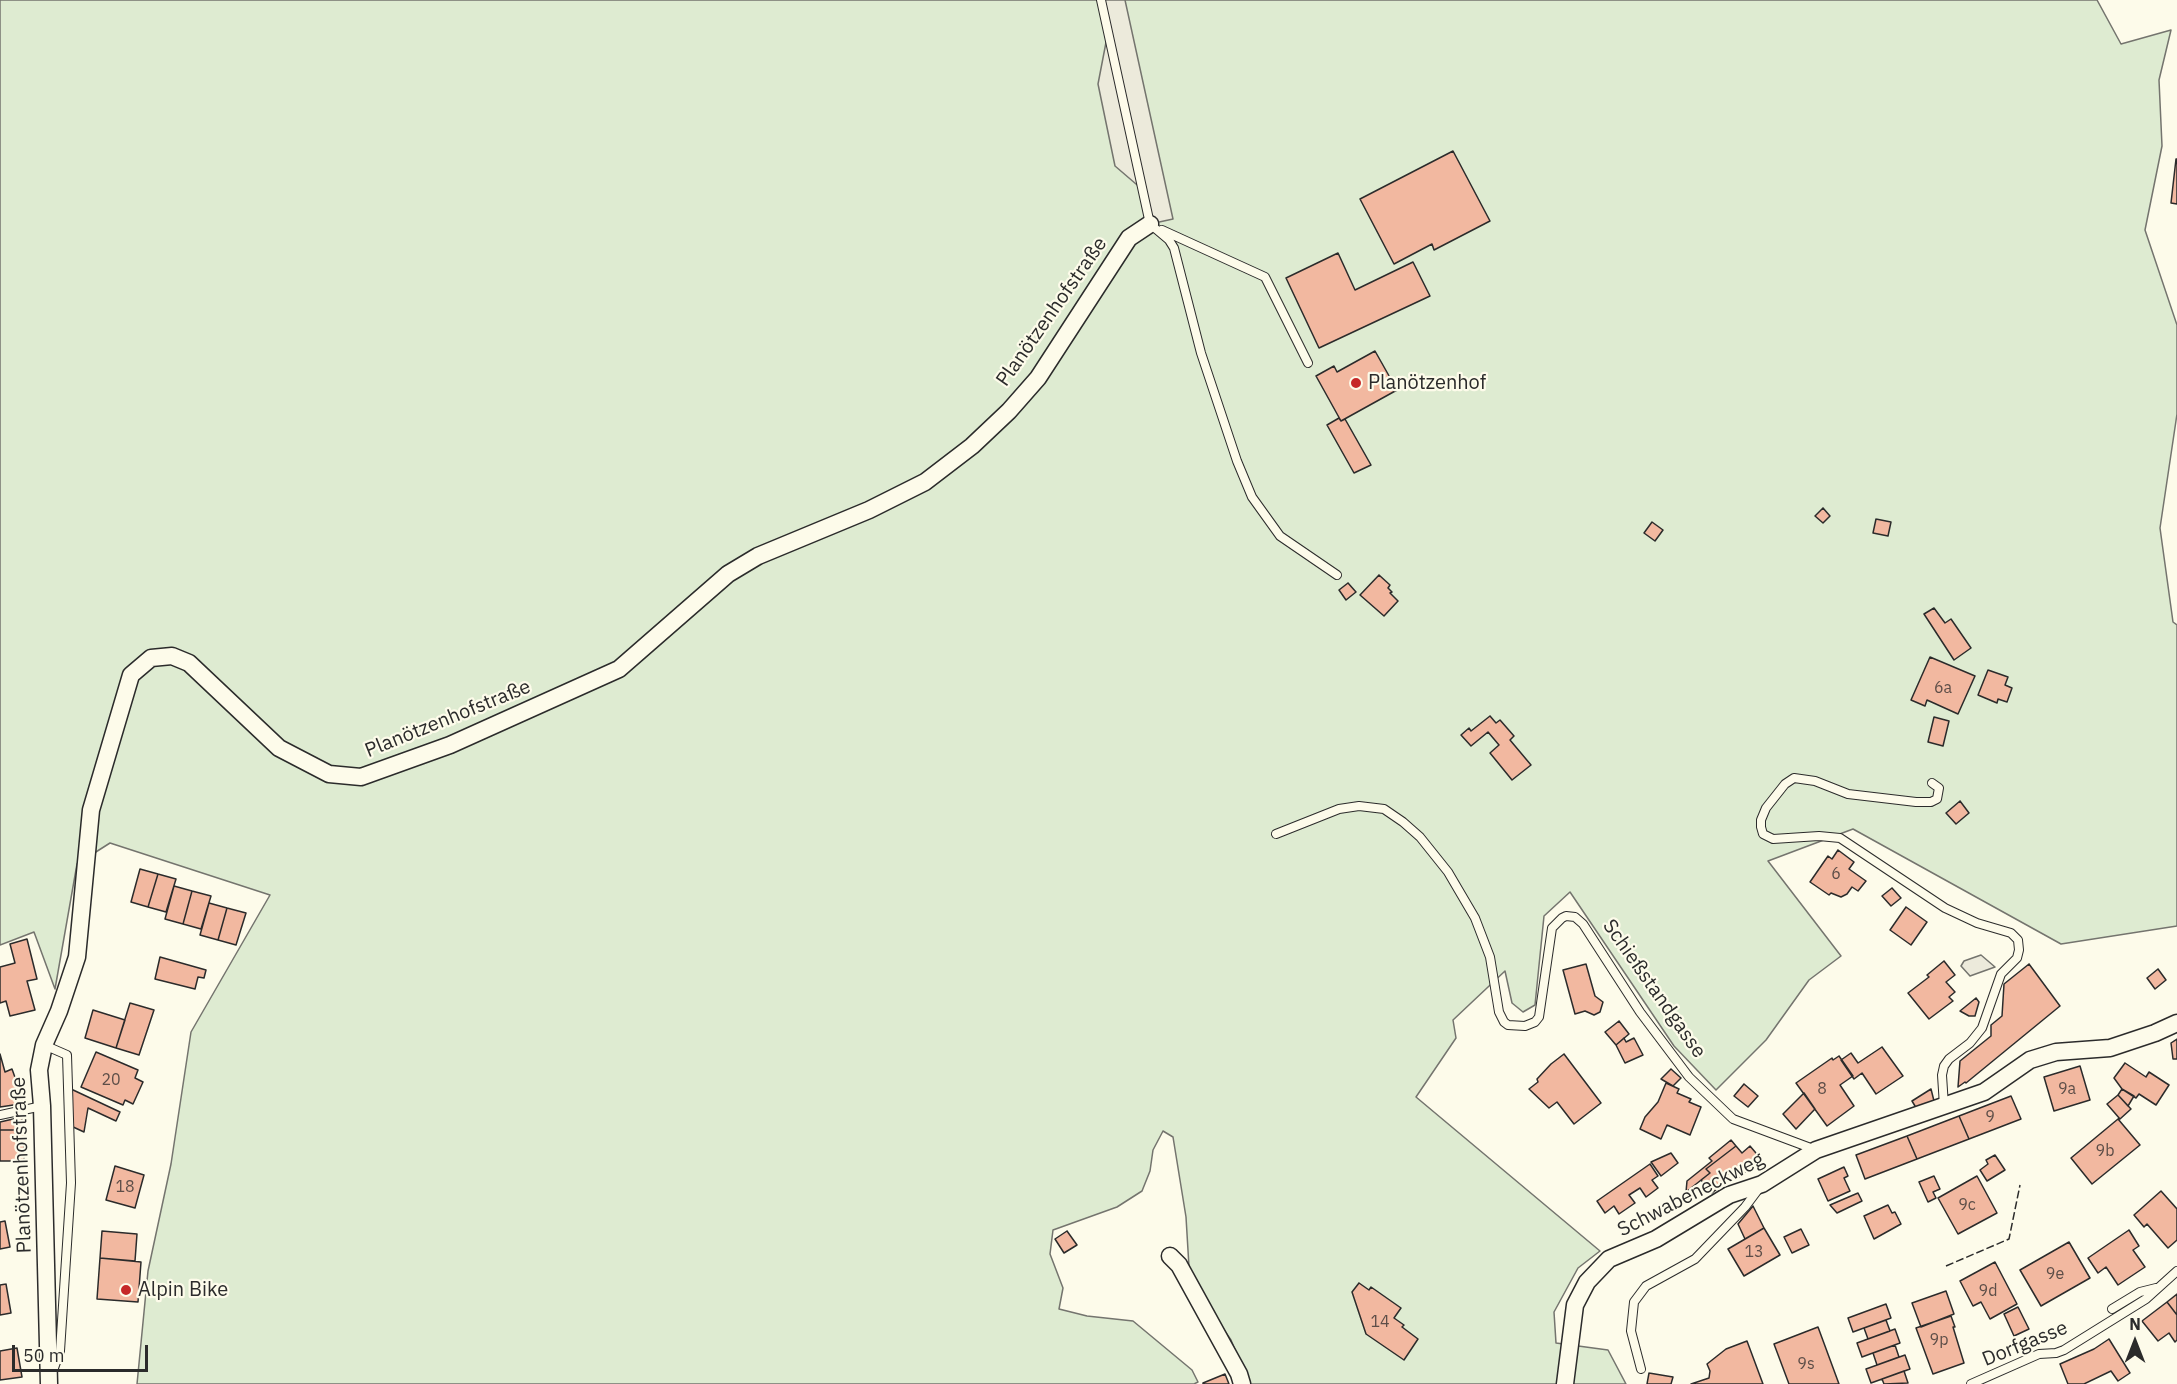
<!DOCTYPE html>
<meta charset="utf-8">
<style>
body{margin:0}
#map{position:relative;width:2177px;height:1384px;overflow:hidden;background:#fdfbea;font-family:"IBM Plex Sans",sans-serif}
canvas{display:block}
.north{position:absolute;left:2105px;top:1312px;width:60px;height:60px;-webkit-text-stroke:4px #fdfbea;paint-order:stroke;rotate:0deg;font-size:16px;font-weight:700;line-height:24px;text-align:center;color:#2b2b2b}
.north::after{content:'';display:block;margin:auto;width:21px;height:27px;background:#2b2b2b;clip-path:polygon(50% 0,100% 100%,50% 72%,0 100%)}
.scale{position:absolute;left:12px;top:1345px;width:136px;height:27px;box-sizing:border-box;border:3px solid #2b2b2b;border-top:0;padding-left:8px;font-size:18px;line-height:21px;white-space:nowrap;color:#2b2b2b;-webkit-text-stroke:4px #fdfbea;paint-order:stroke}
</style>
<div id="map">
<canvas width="2177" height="1384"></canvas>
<div class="north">N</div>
<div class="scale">50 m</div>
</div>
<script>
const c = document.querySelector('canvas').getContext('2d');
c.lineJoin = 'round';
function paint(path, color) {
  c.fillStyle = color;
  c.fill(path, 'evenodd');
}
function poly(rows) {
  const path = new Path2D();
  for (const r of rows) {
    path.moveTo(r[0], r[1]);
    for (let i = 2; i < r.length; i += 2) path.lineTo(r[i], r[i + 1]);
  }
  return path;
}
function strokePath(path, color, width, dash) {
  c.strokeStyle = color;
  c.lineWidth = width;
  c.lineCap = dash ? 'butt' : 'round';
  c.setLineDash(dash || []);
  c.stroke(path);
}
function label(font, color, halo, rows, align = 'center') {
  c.font = font + ' "IBM Plex Sans",sans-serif';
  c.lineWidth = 4.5;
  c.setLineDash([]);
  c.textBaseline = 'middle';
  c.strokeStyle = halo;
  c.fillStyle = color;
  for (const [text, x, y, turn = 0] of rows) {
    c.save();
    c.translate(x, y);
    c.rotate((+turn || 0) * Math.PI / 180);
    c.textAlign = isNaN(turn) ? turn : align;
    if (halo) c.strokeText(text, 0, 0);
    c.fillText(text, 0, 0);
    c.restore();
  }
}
const green = poly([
 [0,0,2097,0,2121,44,2171,30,2159,80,2162,146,2145,230,2177,325,2177,414,2160,528,2173,622,2177,625,2177,926,2061,944,1853,829,1768,861,1841,956,1809,980,1766,1040,1716,1090,1674,1046,1570,892,1544,916,1535,1005,1523,1012,1512,1003,1505,971,1453,1020,1456,1038,1416,1097,1600,1251,1578,1268,1554,1312,1556,1343,1608,1350,1626,1384,1249,1384,1231,1340,1210,1310,1189,1267,1186,1217,1173,1137,1163,1131,1153,1150,1150,1171,1142,1191,1117,1207,1053,1230,1050,1254,1063,1288,1059,1309,1087,1316,1133,1321,1192,1370,1198,1382,1194,1384,137,1384,148,1271,171,1164,191,1032,270,895,110,843,77,864,55,989,34,932,0,945,0,0]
]);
paint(green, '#deebd1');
strokePath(green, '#74746e', 1.5);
const parking = poly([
 [1101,0,1125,0,1173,219,1150,224,1143,190,1115,166,1098,84,1108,32,1101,0],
 [1981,955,1995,967,1970,976,1961,966,1964,961,1981,955]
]);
paint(parking, '#eceadb');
strokePath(parking, '#74746e', 1.5);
const building = poly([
 [1453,151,1490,221,1434,250,1432,244,1394,264,1360,199,1453,151],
 [2176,159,2177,159,2177,204,2171,203,2176,159],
 [1338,253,1355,290,1413,262,1430,296,1319,348,1286,278,1338,253],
 [1375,351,1397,390,1341,421,1316,376,1334,366,1337,372,1375,351],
 [1339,418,1341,421,1345,419,1371,465,1354,473,1327,425,1339,418],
 [1823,508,1830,516,1823,523,1815,516,1823,508],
 [1876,519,1891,522,1888,536,1873,533,1876,519],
 [1652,522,1663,530,1655,541,1644,533,1652,522],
 [1379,575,1390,585,1388,588,1392,592,1390,593,1398,601,1384,616,1360,595,1379,575],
 [1348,583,1356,592,1346,600,1339,590,1348,583],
 [1934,608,1945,623,1951,619,1971,648,1954,660,1924,614,1934,608],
 [1930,657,1975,676,1958,714,1927,700,1925,706,1911,700,1930,657],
 [1988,670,2008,677,2005,685,2012,688,2007,702,1998,699,1997,703,1978,695,1988,670],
 [1490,716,1496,723,1500,720,1514,736,1510,740,1531,765,1512,780,1490,753,1499,745,1488,732,1471,746,1461,735,1469,728,1471,731,1490,716],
 [1934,717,1949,721,1943,746,1928,742,1934,717],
 [1960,801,1969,813,1956,824,1946,813,1960,801],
 [1838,850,1854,862,1849,869,1866,881,1858,891,1852,887,1847,894,1841,897,1831,893,1829,895,1810,882,1828,856,1832,859,1838,850],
 [140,869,158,874,148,907,131,902,140,869],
 [158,874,176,879,166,912,148,907,158,874],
 [174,886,192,891,183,924,165,919,174,886],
 [1892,888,1901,898,1891,906,1882,896,1892,888],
 [192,891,211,896,201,929,183,924,192,891],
 [209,903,227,908,218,940,200,935,209,903],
 [1906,907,1927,922,1911,945,1890,930,1906,907],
 [227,908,246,913,236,945,218,940,227,908],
 [27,939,37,979,27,981,35,1010,10,1016,6,1001,0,1003,0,967,15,963,10,944,27,939],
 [160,957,206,970,204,978,198,977,195,989,155,979,160,957],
 [1944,961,1955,975,1946,982,1955,992,1949,997,1953,1001,1929,1019,1908,993,1929,977,1927,975,1944,961],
 [1586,964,1595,996,1603,1002,1600,1012,1594,1015,1585,1011,1575,1014,1563,970,1586,964],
 [2029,964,2060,1006,1966,1083,1965,1082,1958,1087,1960,1061,1991,1036,1991,1025,2002,1016,2004,984,2029,964],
 [2158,969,2166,980,2155,989,2147,978,2158,969],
 [1976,998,1979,1002,1975,1016,1969,1016,1960,1011,1976,998],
 [130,1003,154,1010,139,1055,116,1048,130,1003],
 [93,1010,125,1020,116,1048,85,1038,93,1010],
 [1619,1021,1629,1034,1616,1045,1605,1032,1619,1021],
 [1624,1038,1626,1042,1634,1038,1643,1055,1625,1063,1616,1045,1624,1038],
 [2177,1039,2177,1059,2173,1059,2171,1043,2177,1039],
 [1882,1047,1903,1076,1876,1094,1862,1073,1854,1079,1841,1060,1851,1053,1858,1063,1882,1047],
 [96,1052,138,1070,135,1078,143,1082,133,1104,125,1100,123,1105,81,1087,96,1052],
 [0,1054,5,1072,12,1069,17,1083,20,1104,0,1107,0,1054],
 [1564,1054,1601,1103,1574,1124,1557,1102,1549,1108,1529,1089,1538,1082,1537,1079,1551,1064,1564,1054],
 [1839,1056,1853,1076,1840,1085,1854,1106,1827,1126,1796,1083,1832,1058,1833,1060,1839,1056],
 [2125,1063,2146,1077,2149,1072,2169,1085,2156,1105,2139,1094,2136,1098,2122,1089,2114,1078,2125,1063],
 [2080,1066,2090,1100,2054,1111,2044,1077,2080,1066],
 [1671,1069,1681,1078,1673,1086,1661,1079,1671,1069],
 [1666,1083,1679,1089,1677,1093,1691,1099,1689,1102,1701,1107,1690,1135,1667,1125,1661,1139,1640,1129,1645,1117,1658,1102,1666,1083],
 [1744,1084,1758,1096,1748,1107,1734,1096,1744,1084],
 [71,1089,120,1112,116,1121,88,1108,84,1132,71,1126,71,1089],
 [1931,1089,1934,1101,1918,1111,1912,1101,1931,1089],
 [2122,1089,2134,1096,2128,1106,2118,1095,2122,1089],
 [1804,1093,1815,1109,1796,1129,1783,1114,1804,1093],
 [2118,1095,2131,1109,2120,1119,2107,1104,2118,1095],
 [2011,1096,2021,1119,1969,1139,1959,1116,2011,1096],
 [1959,1116,1969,1139,1917,1159,1907,1136,1959,1116],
 [22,1117,22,1130,0,1130,0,1122,22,1117],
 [2118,1119,2140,1145,2092,1184,2071,1158,2118,1119],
 [0,1130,24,1130,24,1161,0,1161,0,1130],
 [1907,1136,1917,1159,1865,1179,1856,1155,1907,1136],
 [1731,1140,1736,1146,1706,1169,1710,1173,1686,1192,1687,1181,1712,1161,1709,1158,1731,1140],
 [1736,1146,1742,1153,1750,1146,1761,1159,1739,1177,1733,1170,1726,1176,1729,1179,1712,1193,1701,1180,1710,1173,1706,1169,1736,1146],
 [1671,1153,1678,1163,1661,1176,1651,1162,1671,1153],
 [1995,1155,2005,1170,1987,1181,1980,1170,1988,1164,1986,1160,1995,1155],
 [1650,1164,1658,1176,1652,1180,1658,1188,1646,1197,1640,1188,1629,1195,1635,1203,1619,1214,1614,1206,1605,1213,1597,1201,1650,1164],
 [115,1166,144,1175,135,1208,106,1200,115,1166],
 [1844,1167,1848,1176,1844,1178,1850,1191,1828,1201,1818,1179,1844,1167],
 [1934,1176,1940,1189,1933,1192,1936,1198,1928,1202,1919,1182,1934,1176],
 [1977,1176,1997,1213,1958,1234,1938,1198,1977,1176],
 [2161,1191,2177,1209,2177,1240,2168,1248,2147,1224,2144,1227,2134,1215,2161,1191],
 [1858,1193,1862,1201,1837,1213,1830,1205,1858,1193],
 [1888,1205,1892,1213,1895,1212,1901,1224,1874,1239,1864,1216,1888,1205],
 [1753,1206,1764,1228,1745,1239,1738,1224,1753,1206],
 [5,1221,10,1247,0,1249,0,1222,5,1221],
 [1764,1228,1780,1255,1744,1276,1728,1249,1764,1228],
 [1801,1229,1809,1245,1792,1253,1784,1237,1801,1229],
 [2129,1230,2139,1246,2133,1250,2145,1267,2118,1285,2106,1267,2098,1273,2088,1258,2129,1230],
 [102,1231,137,1234,135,1261,100,1258,102,1231],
 [1067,1231,1077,1245,1064,1253,1055,1239,1067,1231],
 [2069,1242,2090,1278,2041,1306,2020,1270,2069,1242],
 [100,1258,141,1262,138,1302,97,1299,100,1258],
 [1995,1262,2017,1304,1990,1319,1981,1302,1973,1306,1960,1281,1995,1262],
 [1359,1283,1369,1290,1371,1287,1401,1308,1394,1318,1404,1325,1402,1327,1418,1339,1404,1360,1366,1334,1352,1292,1359,1283],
 [6,1284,11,1313,0,1315,0,1285,6,1284],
 [1946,1291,1954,1314,1921,1327,1912,1303,1946,1291],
 [2177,1294,2177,1315,2167,1302,2177,1294],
 [2167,1302,2177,1315,2177,1340,2175,1342,2169,1333,2158,1341,2142,1321,2167,1302],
 [1886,1304,1891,1318,1853,1332,1848,1318,1886,1304],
 [2018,1307,2029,1329,2014,1336,2004,1314,2018,1307],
 [1951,1316,1955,1327,1953,1327,1964,1363,1933,1374,1916,1328,1951,1316],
 [1886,1320,1890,1331,1868,1339,1864,1328,1886,1320],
 [1818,1327,1839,1384,1789,1384,1774,1344,1818,1327],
 [1895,1329,1900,1343,1862,1357,1857,1343,1895,1329],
 [2109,1339,2130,1373,2118,1381,2111,1371,2084,1384,2068,1384,2060,1364,2094,1349,2109,1339],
 [1747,1341,1763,1384,1691,1384,1709,1378,1710,1371,1707,1364,1726,1349,1747,1341],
 [1895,1345,1899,1357,1877,1365,1873,1353,1895,1345],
 [17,1348,22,1377,0,1380,0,1351,17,1348],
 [1905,1355,1910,1369,1871,1383,1866,1369,1905,1355],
 [1904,1371,1908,1383,1884,1384,1882,1379,1904,1371],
 [1649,1373,1673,1377,1671,1384,1647,1384,1649,1373],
 [1225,1374,1229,1384,1203,1384,1203,1383,1225,1374]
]);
paint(building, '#f2b8a0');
strokePath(building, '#2b2b2b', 1.5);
const service = poly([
 [1101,0,1150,224,1169,240,1174,248,1201,353,1237,461,1252,497,1280,536,1337,575],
 [1162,230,1265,277,1308,363],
 [1932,783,1939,788,1937,799,1931,802,1916,802,1848,794,1815,781,1794,778,1785,784,1766,808,1761,820,1761,827,1763,834,1773,839,1819,836,1840,838,1945,908,1977,923,2011,933,2018,940,2019,950,2017,958,2001,974,1982,1028,1970,1043,1949,1059,1944,1066,1942,1075,1944,1106],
 [1276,834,1339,809,1359,806,1384,809,1403,822,1420,837,1448,872,1475,918,1490,957,1499,1012,1504,1022,1508,1025,1525,1026,1535,1022,1539,1017,1552,928,1562,918,1566,916,1575,917,1583,924,1640,1012,1689,1077,1733,1119,1816,1150],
 [44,1045,67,1055,71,1183,60,1351,54,1368],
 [0,1115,42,1106],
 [2112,1309,2140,1292,2156,1288],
 [1641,1369,1631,1331,1634,1302,1646,1286,1695,1259,1745,1207,1760,1187],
 [1971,1384,2039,1354,2056,1353,2064,1350,2146,1299,2177,1271]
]);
const minor = poly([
 [1170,1256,1179,1265,1239,1374,1242,1384],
 [49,1384,42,1106,39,1070,44,1045,59,1011,77,957,91,810,131,675,151,658,172,656,189,663,279,748,329,774,361,777,450,745,619,669,728,574,758,556,869,510,925,482,972,446,1009,411,1038,378,1129,238,1150,224],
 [1565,1384,1575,1305,1587,1282,1609,1259,1656,1239,1729,1195,1762,1184,1816,1150,1984,1092,2030,1060,2056,1052,2110,1048,2155,1033,2177,1023]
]);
strokePath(service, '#2b2b2b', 10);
strokePath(minor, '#2b2b2b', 19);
strokePath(service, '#fdfbea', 8);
strokePath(minor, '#fdfbea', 16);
strokePath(poly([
 [1946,1266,2009,1239,2020,1185]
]), '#2b2b2b', 1.5, [8, 3]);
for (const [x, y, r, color] of [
 [1356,383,6,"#c62828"],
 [126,1290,6,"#c62828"]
]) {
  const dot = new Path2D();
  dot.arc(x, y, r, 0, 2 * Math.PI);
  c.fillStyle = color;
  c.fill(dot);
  strokePath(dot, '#fdfbea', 2);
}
label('16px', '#5d4e48', null, [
 ["6a",1943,688],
 ["6",1836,874],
 ["20",111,1080],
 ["8",1822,1089],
 ["9a",2067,1089],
 ["9",1990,1117],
 ["9b",2105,1151],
 ["18",125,1187],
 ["9c",1967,1205],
 ["13",1754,1252],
 ["9e",2055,1274],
 ["9d",1988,1291],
 ["14",1380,1322],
 ["9p",1939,1340],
 ["9s",1806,1364]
]);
label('20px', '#2b2b2b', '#fdfbea', [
 ["Planötzenhofstraße",1052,312,-55],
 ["Planötzenhofstraße",448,719,-22],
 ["Schießstandgasse",1654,989,55],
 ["Planötzenhofstraße",22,1165,-92],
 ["Schwabeneckweg",1691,1195,-27],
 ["Dorfgasse",2025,1344,-22]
]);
label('20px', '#2b2b2b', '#fdfbea', [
 ["Planötzenhof",1368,383],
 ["Alpin Bike",138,1290]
], 'left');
</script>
